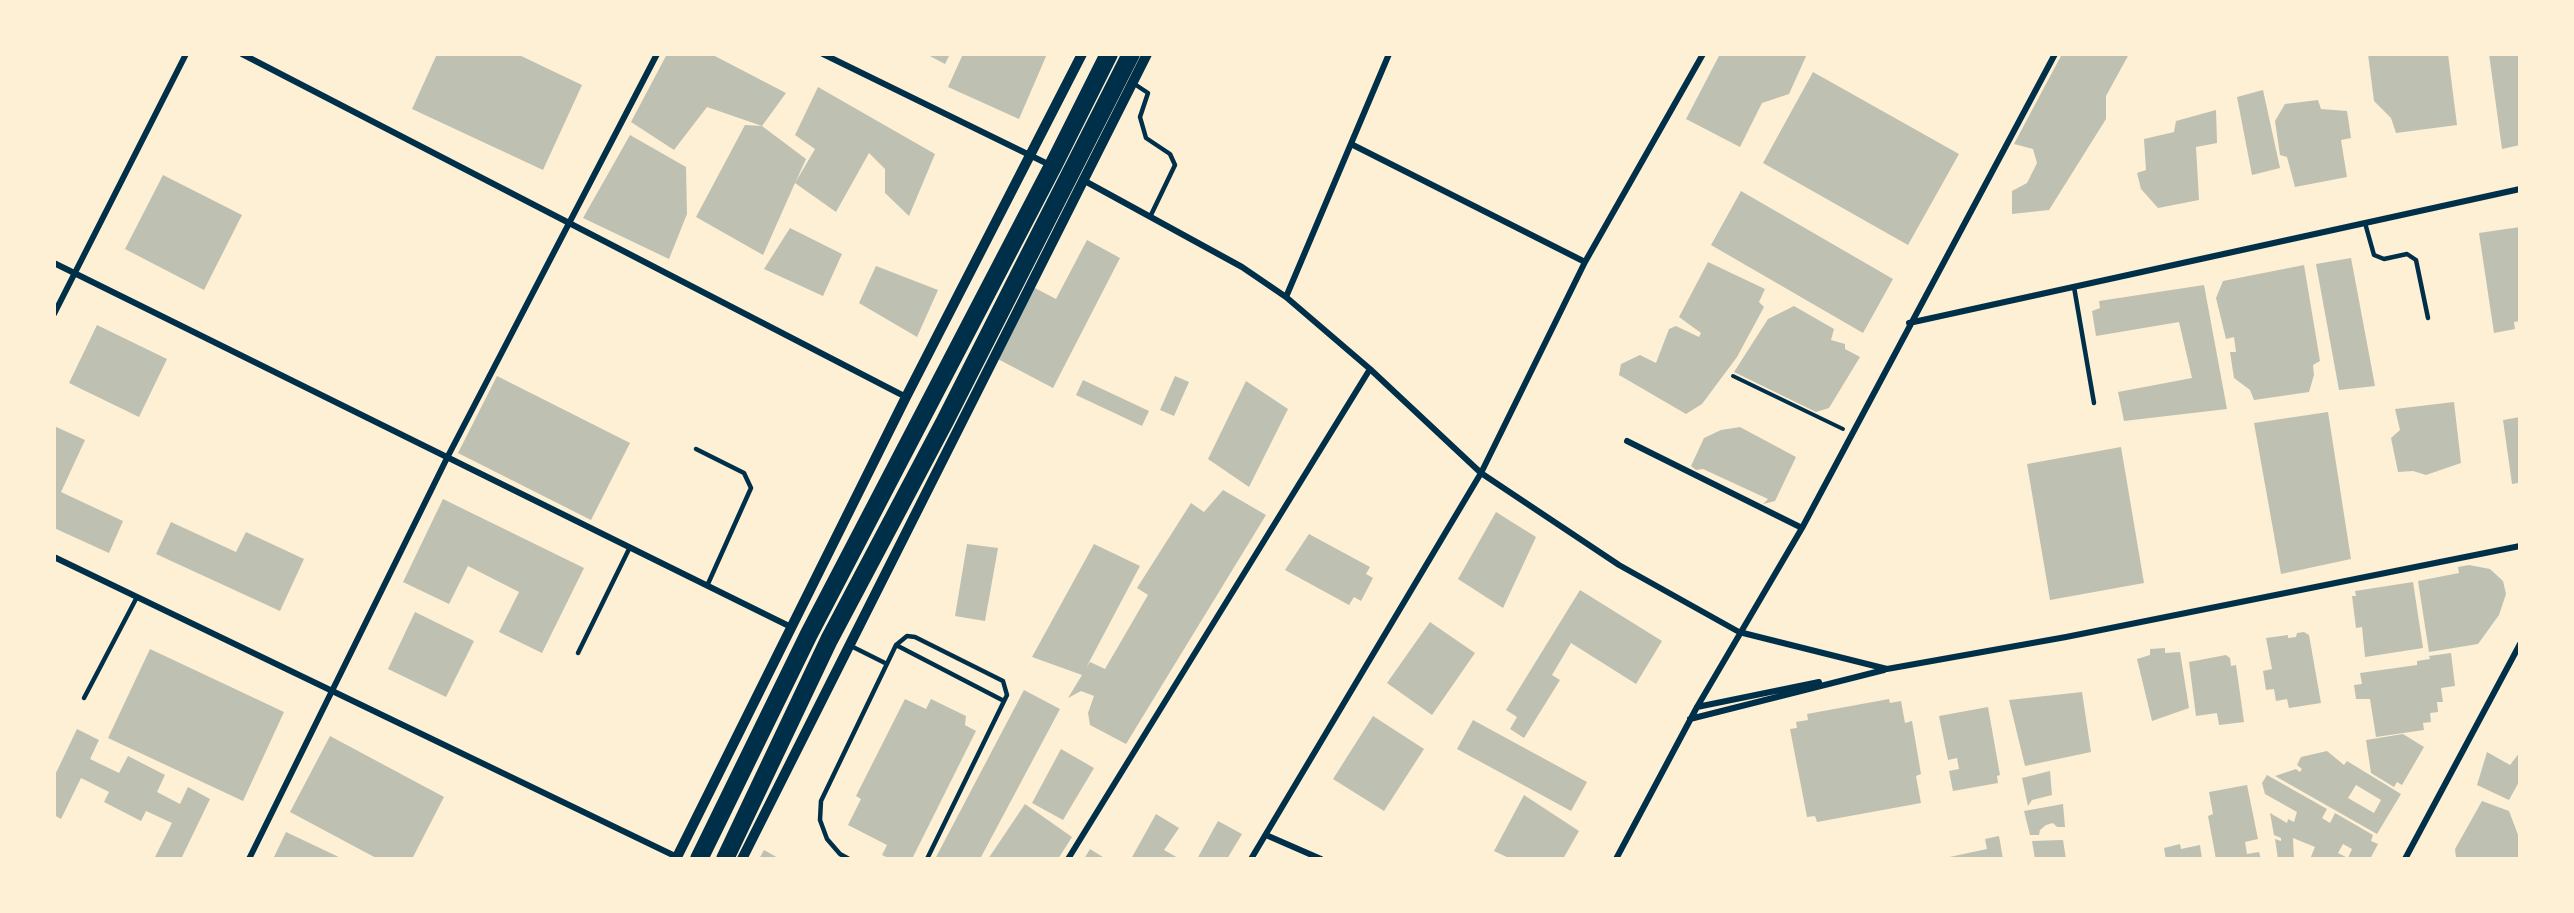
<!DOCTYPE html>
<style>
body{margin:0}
#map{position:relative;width:2574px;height:913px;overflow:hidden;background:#fdf0d5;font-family:Commissioner,sans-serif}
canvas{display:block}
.frame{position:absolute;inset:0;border:56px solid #fdf0d5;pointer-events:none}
</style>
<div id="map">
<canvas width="2574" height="913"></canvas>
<div class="frame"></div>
</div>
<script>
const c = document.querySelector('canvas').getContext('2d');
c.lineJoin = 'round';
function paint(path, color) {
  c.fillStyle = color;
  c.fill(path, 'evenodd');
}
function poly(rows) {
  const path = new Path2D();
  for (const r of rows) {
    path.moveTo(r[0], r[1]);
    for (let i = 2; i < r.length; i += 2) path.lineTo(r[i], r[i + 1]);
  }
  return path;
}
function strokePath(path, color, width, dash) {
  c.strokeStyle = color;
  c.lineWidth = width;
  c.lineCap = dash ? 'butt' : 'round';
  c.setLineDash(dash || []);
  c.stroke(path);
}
paint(poly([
 [437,54,517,54,582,85,543,170,412,109],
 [667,54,711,54,786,93,762,126,707,107,674,150,631,122],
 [926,54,950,54,945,64],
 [963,54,1047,54,1019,119,948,87],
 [1720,54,1807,54,1789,94,1762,103,1740,147,1686,119],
 [2062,54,2129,54,2106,96,2106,119,2049,210,2012,214,2012,191,2027,183,2037,163,2033,149,2014,144],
 [2368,54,2448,54,2457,125,2396,133,2391,118,2374,101],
 [2489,54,2520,54,2520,145,2502,149],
 [1813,72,1959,154,1908,245,1763,163],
 [818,87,935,154,909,216,885,193,885,169,869,153,836,212,795,183,763,255,696,217,745,125,762,126,806,159,795,183,815,149,795,135],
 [2263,90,2280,168,2252,175,2237,97],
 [2318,100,2321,109,2347,111,2351,138,2341,140,2347,177,2295,187,2287,157,2280,155,2275,121,2285,104],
 [2216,110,2217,143,2196,147,2199,200,2158,208,2141,189,2137,173,2146,170,2144,139,2174,132,2176,121],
 [630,135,686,167,687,214,669,259,583,218],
 [163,175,242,215,204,290,125,249],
 [1741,191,1893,279,1863,333,1711,245],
 [2520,227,2520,321,2514,322,2515,329,2494,333,2479,233],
 [790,228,842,254,823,296,764,269],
 [1087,240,1120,258,1053,388,994,357,1031,286,1056,299],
 [2351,258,2375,386,2339,390,2316,264],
 [1708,262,1765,289,1759,302,1764,307,1737,357,1702,404,1686,414,1619,375,1621,364,1640,355,1656,363,1669,329,1676,326,1699,337,1701,333,1679,317],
 [2304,265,2320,361,2313,365,2314,375,2309,392,2254,400,2250,390,2234,378,2230,352,2236,352,2234,337,2226,339,2216,298,2223,281],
 [876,266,938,290,917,337,859,303],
 [2204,285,2227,409,2124,421,2118,392,2192,378,2179,322,2096,336,2092,311,2100,308,2099,301],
 [1794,306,1834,329,1831,340,1845,344,1845,349,1860,357,1829,408,1816,412,1734,372,1768,319],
 [97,325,167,359,139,417,69,383],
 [497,376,630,443,591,520,458,453],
 [1175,376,1189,382,1174,416,1160,410],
 [1083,380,1149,411,1142,426,1076,395],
 [1246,381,1288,409,1249,487,1208,459],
 [2454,402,2461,463,2426,475,2413,471,2398,472,2391,438,2400,430,2395,409],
 [2328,412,2351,559,2281,574,2254,423],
 [2520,417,2520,488,2519,488,2518,483,2512,484,2503,420],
 [54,426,85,440,61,492,123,521,109,553,54,528],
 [1740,427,1796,457,1775,501,1763,504,1768,499,1703,469,1696,470,1691,466,1704,438,1721,430],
 [2121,447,2144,583,2050,600,2027,464],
 [1223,490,1266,515,1126,744,1090,725,1088,713,1094,696,1081,691,1068,698,1082,675,1032,657,1094,544,1140,566,1086,668,1090,662,1105,669,1148,595,1137,588,1191,503,1204,512],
 [443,499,584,568,542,653,499,632,519,592,468,566,449,604,403,582],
 [1496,512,1536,537,1503,608,1458,579],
 [171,522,236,552,246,532,304,559,280,611,156,554],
 [1309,534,1370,567,1366,574,1373,578,1361,601,1354,597,1349,605,1285,570],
 [967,544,998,548,985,621,955,616],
 [2469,565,2490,569,2503,581,2506,594,2499,615,2478,644,2429,652,2418,581,2459,573,2458,567],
 [2413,582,2423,648,2365,657,2362,627,2356,628,2352,596,2356,596,2355,591],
 [1580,590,1662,641,1636,684,1571,643,1552,675,1560,680,1524,738,1510,729,1517,717,1506,710],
 [415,612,474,641,446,697,388,669],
 [1430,622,1475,653,1432,715,1387,683],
 [2304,632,2309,635,2321,703,2289,708,2287,699,2276,701,2274,689,2266,690,2263,671,2272,669,2266,638,2288,635,2288,638,2296,637,2297,633],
 [2165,648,2165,653,2180,652,2189,708,2152,721,2137,659,2150,655,2150,649],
 [150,649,284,712,243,801,108,738],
 [2451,653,2455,686,2441,688,2443,702,2437,702,2438,712,2430,713,2431,722,2423,723,2424,730,2376,737,2370,699,2356,699,2354,685,2362,684,2360,673,2417,665,2417,661,2430,659,2429,656],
 [2226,655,2230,658,2231,666,2236,665,2244,722,2219,725,2217,713,2196,716,2189,662],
 [1024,690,1060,709,980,859,935,859],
 [2082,692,2091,752,2025,766,2009,700],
 [905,699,926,709,931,699,966,716,965,725,976,731,912,859,890,859,882,855,887,845,848,825,861,799,856,796],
 [1889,699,1890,703,1901,701,1905,723,1912,721,1921,774,1916,776,1921,803,1817,822,1815,816,1807,817,1790,729,1797,728,1796,722,1808,720,1807,714],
 [1988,707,2000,775,1997,776,1998,783,1953,791,1949,771,1959,769,1957,758,1948,760,1939,716],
 [1373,716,1424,749,1384,811,1333,779],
 [1473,720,1587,782,1571,811,1457,749],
 [77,729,99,740,90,759,119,773,128,756,165,775,157,792,180,804,188,787,210,799,181,859,154,859,172,823,146,811,141,821,104,802,109,792,81,778,61,819,54,815,54,777],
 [2403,734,2424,747,2402,785,2397,782,2394,787,2371,773,2366,740],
 [330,736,444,797,412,859,378,859,290,812],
 [1061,749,1094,768,1063,820,1032,803],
 [2327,751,2344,765,2347,761,2401,794,2377,834,2275,776,2296,769,2300,772,2302,769,2297,765,2301,757],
 [2356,785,2381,800,2374,813,2348,798],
 [2487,752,2510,765,2520,752,2520,780,2509,800,2477,785],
 [2050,771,2052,795,2032,800,2028,806,2022,778],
 [2267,775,2327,809,2322,818,2330,823,2335,813,2373,835,2371,841,2378,844,2370,859,2310,859,2315,847,2293,838,2294,859,2278,859,2275,839,2281,841,2281,838,2274,835,2270,813,2287,823,2288,819,2294,822,2297,812,2265,794,2262,783],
 [2343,844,2352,849,2348,858,2338,853],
 [2247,785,2258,839,2245,842,2247,854,2259,852,2261,859,2216,859,2208,816,2213,814,2209,792],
 [1524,795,1579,831,1563,859,1511,859,1494,851],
 [2482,801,2509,811,2520,840,2520,859,2456,858,2455,849],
 [1025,804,1072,837,1058,859,988,859],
 [2063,804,2065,827,2057,827,2053,823,2046,825,2040,830,2039,835,2030,835,2024,811],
 [1156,814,1179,828,1164,850,1180,859,1131,859],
 [1218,821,1242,834,1227,859,1197,859],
 [286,832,343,859,273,859],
 [1999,836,2003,859,1940,859,1987,849,1985,839],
 [2063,840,2066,859,2035,859,2032,841],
 [2180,844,2181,849,2200,845,2202,859,2166,859,2164,848],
 [1090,849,1106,859,1084,859],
 [764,850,780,859,759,859]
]), '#bec0b2');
strokePath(poly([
 [1733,376,1843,429]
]), '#003049', 4);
strokePath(poly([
 [1133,83,1148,93,1140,117,1146,138,1170,154,1175,165,1150,217],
 [2365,223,2374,255,2384,259,2407,254,2416,260,2428,318],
 [2074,287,2094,403],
 [696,449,744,473,751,488,707,586],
 [849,645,887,664],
 [896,645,1004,701],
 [578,653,630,547],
 [84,698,137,597],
 [849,859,840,854,827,839,820,820,821,801,896,645,907,636,915,637,1003,681,1007,695,927,859]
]), '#003049', 4.5);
strokePath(poly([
 [242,54,906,397],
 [823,54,1052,166],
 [1353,145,1585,262],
 [1083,180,1242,267,1286,297,1370,369,1481,473,1619,565,1739,632,1887,669,2066,637,2520,546],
 [54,263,791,627],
 [1286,297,1389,54],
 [54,314,186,54],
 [1909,323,2520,189],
 [1627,441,1802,528],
 [54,557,677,857],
 [1697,707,1819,682],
 [1690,719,1884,670],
 [1266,835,1321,859],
 [249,859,448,456,657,54],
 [1068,859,1370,369],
 [1251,859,1481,473,1585,262,1703,54],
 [1616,859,1697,707,1802,528,2055,54],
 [2405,859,2520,644]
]), '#003049', 6);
strokePath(poly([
 [676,859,906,397,1082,54],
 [742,859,1147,54]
]), '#003049', 10);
strokePath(poly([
 [699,859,809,634,1054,164,1109,54],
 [725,859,829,640,945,421,1131,54]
]), '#003049', 18);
</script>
